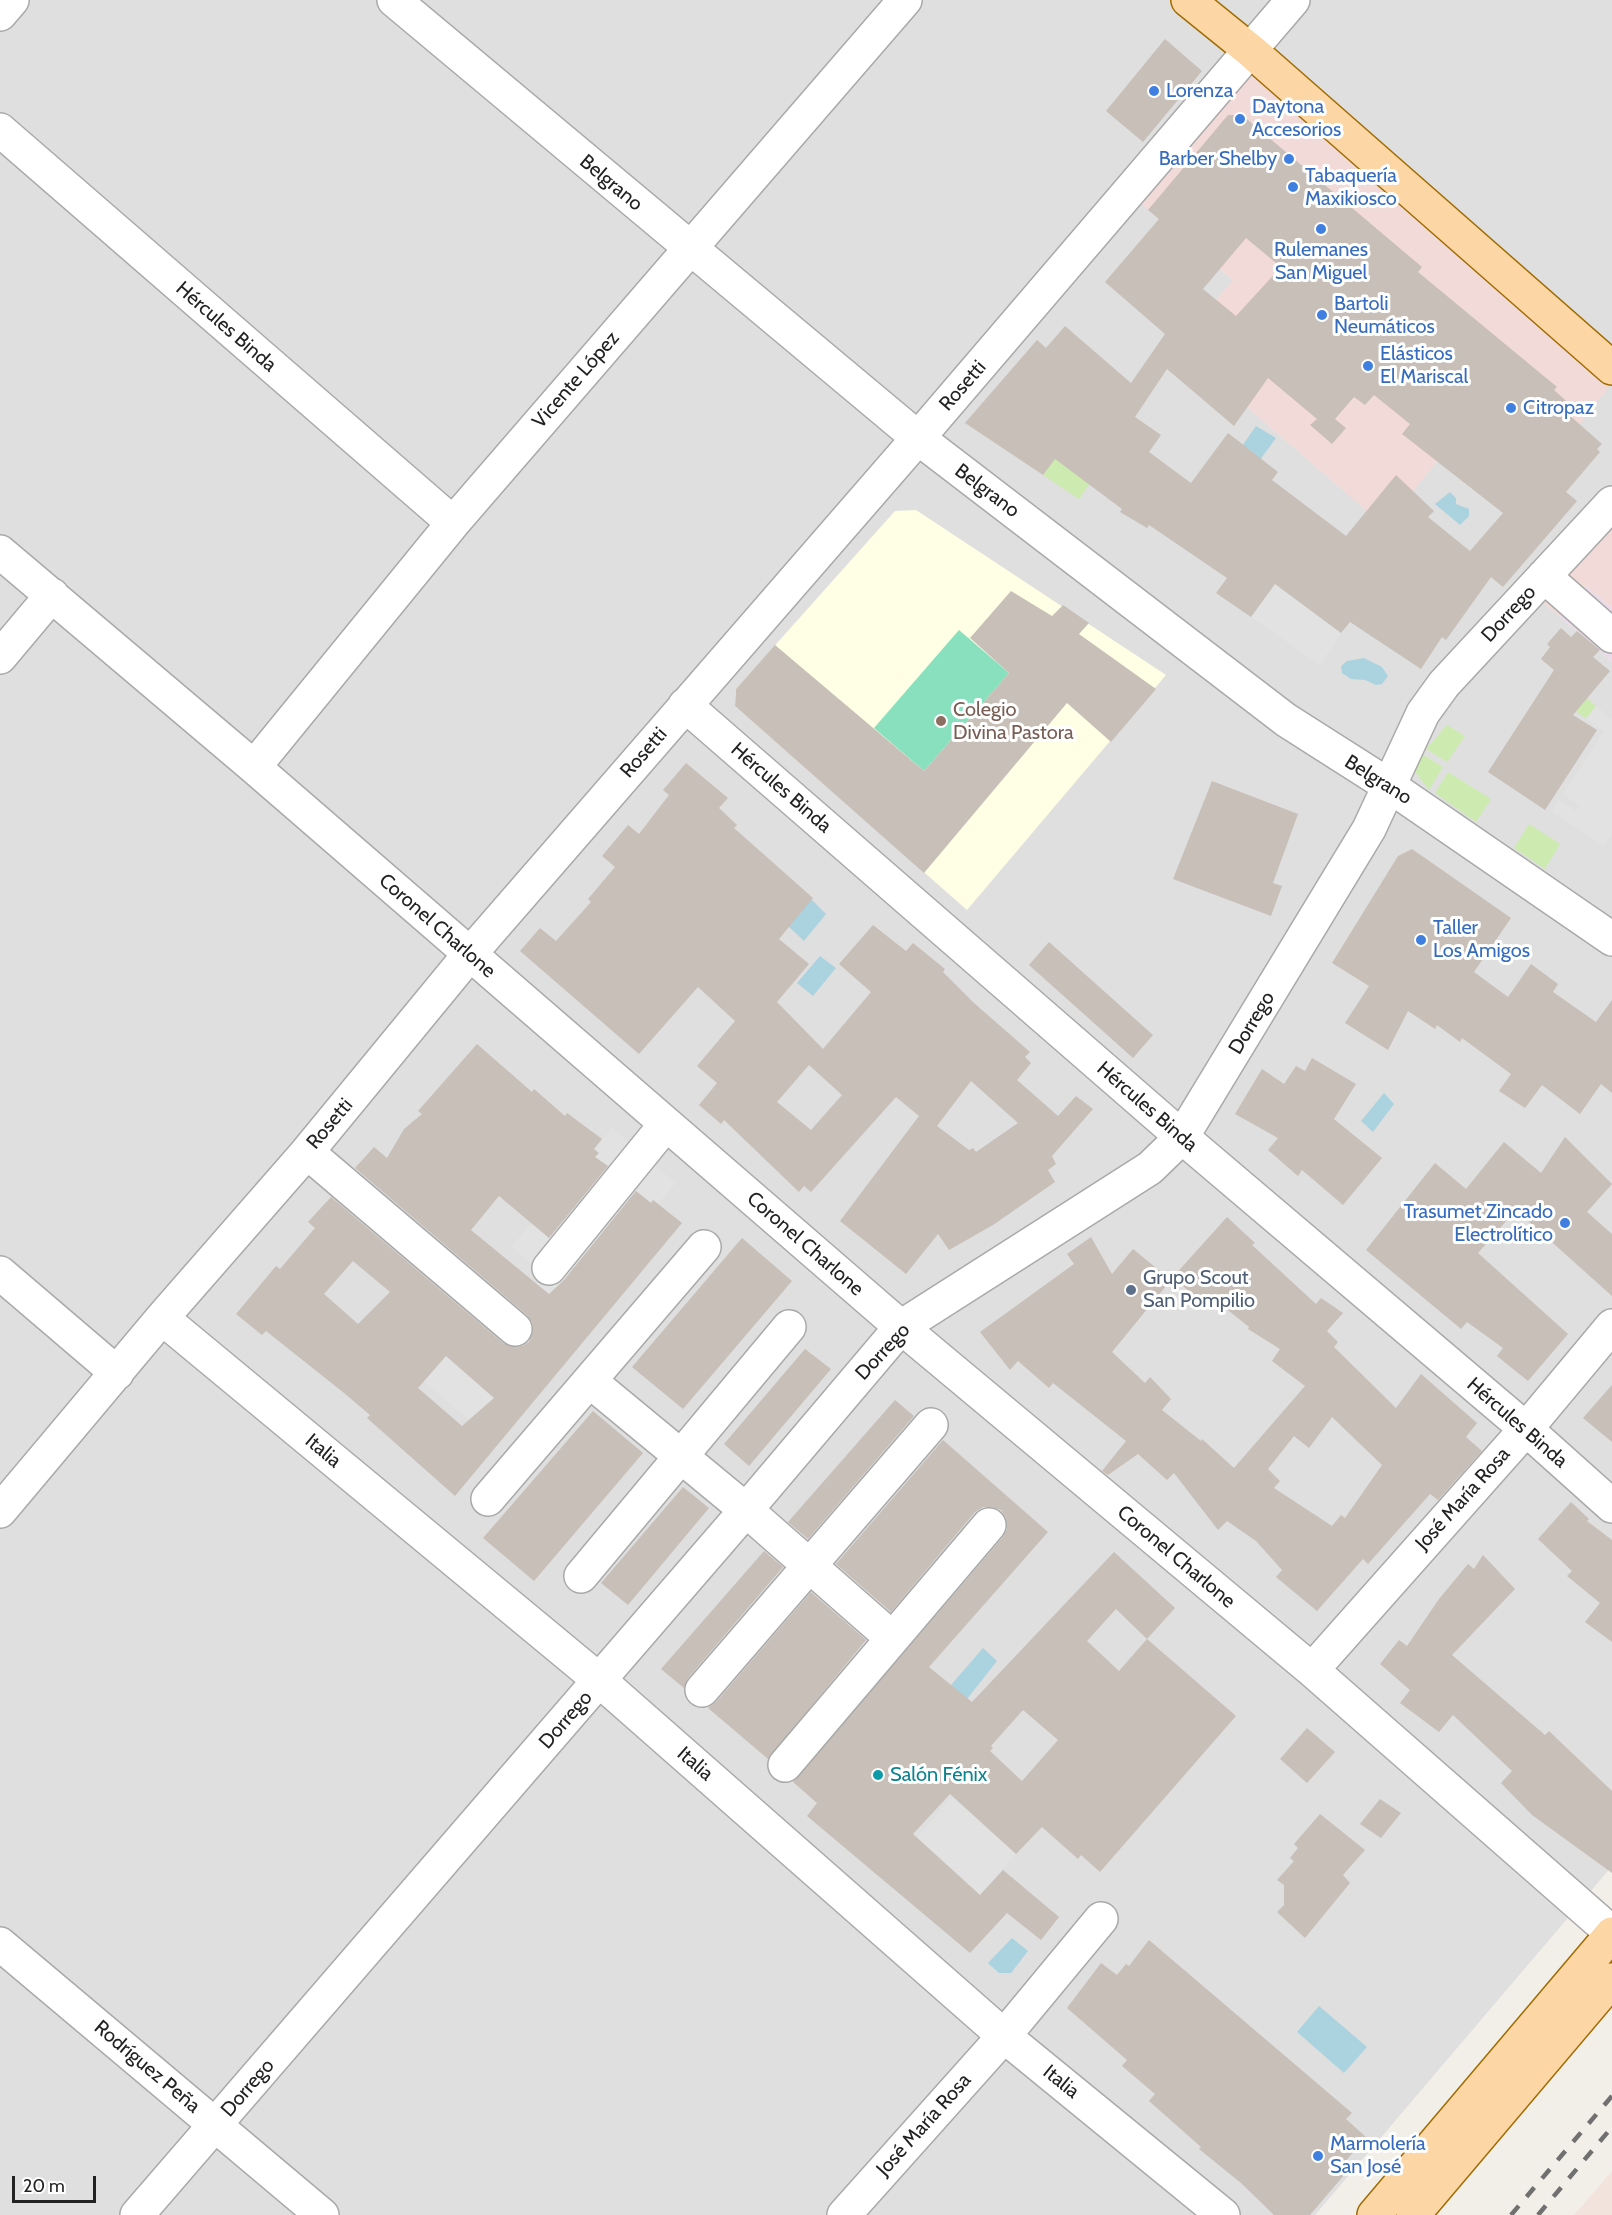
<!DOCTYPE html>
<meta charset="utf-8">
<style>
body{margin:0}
#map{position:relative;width:1612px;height:2215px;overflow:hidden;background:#f2efe9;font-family:Cabin,sans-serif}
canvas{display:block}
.scale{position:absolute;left:12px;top:2176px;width:84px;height:27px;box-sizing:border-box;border:3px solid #222;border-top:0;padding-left:8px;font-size:18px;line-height:21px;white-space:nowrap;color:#222;-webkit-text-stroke:4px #fff;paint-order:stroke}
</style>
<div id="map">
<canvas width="1612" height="2215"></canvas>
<div class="scale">20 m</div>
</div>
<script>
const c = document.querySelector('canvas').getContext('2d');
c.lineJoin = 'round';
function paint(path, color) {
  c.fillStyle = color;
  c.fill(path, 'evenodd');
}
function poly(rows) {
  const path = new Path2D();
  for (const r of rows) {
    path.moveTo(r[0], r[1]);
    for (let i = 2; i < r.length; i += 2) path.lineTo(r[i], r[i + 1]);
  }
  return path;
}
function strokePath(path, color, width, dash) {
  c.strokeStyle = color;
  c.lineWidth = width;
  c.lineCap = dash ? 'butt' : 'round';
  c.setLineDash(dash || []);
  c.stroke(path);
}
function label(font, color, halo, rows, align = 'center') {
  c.font = font + ' Cabin,sans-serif';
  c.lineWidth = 6;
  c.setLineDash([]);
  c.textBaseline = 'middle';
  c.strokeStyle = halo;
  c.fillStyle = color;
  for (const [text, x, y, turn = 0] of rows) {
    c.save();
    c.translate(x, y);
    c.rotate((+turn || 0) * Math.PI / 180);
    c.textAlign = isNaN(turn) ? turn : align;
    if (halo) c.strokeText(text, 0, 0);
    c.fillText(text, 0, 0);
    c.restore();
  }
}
paint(poly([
 [0,0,1188,0,1250,52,1129,193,1233,280,1215,379,1349,495,1412,490,1440,458,1612,383,1612,503,1530,591,1612,662,1612,1866,1315,2215,0,2215],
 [1190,0,1612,0,1612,366]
]), '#e0dfdf');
paint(poly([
 [1251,52,1612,383,1579,425,1440,458,1384,526,1215,379,1205,313,1233,280,1129,194],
 [1612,503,1612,608,1586,586,1560,617,1530,591]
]), '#f2dad9');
paint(poly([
 [1586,586,1612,608,1612,662,1560,617]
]), '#ebdbe8');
paint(poly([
 [916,510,1166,675,967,910,735,706,736,689,895,511]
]), '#ffffe5');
paint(poly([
 [1612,2171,1612,2215,1574,2215]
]), '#f3e3dd');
paint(poly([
 [1100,394,1133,421,1079,499,1043,475],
 [1567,681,1596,706,1586,719,1556,696],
 [1447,725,1465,736,1447,762,1426,749],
 [1422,754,1443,767,1429,790,1416,773,1416,766],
 [1448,772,1491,799,1476,822,1435,793],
 [1529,824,1560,844,1545,869,1514,848]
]), '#cdebb0');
paint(poly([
 [959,630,1009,673,924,771,874,728]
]), '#88e0be');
paint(poly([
 [1275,584,1341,633,1320,665,1251,617],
 [1596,706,1612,719,1612,834,1604,846,1552,812,1559,800,1576,811,1579,806,1563,794,1604,732,1586,719],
 [612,1128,676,1183,658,1204,653,1200,651,1203,633,1188,574,1258,577,1261,570,1269,589,1286,473,1423,409,1369,430,1343,464,1372,544,1275,511,1247,531,1223,554,1241,614,1171,595,1157,598,1153,594,1149],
 [952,1796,1016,1854,980,1895,917,1838]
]), '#e2e2e2');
paint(poly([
 [1256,426,1276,438,1251,472,1233,459],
 [1450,492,1456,498,1456,504,1469,509,1469,516,1460,525,1435,504],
 [1364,658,1382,667,1388,676,1382,684,1376,685,1365,680,1351,679,1342,673,1341,666,1347,661],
 [811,899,826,914,804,941,788,926],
 [820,956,836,968,813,996,797,983],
 [1384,1093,1394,1104,1373,1132,1361,1121],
 [983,1648,997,1661,967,1699,951,1685],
 [1012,1938,1028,1951,1011,1973,999,1973,988,1963],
 [1319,2006,1367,2047,1344,2073,1297,2032]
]), '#aad3df');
paint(poly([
 [1165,39,1202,71,1143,142,1106,111],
 [1228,115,1242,115,1422,267,1418,272,1557,387,1554,390,1573,407,1568,414,1602,444,1597,449,1600,452,1566,492,1577,501,1503,587,1491,577,1446,640,1442,637,1421,669,1350,622,1341,633,1275,584,1251,617,1216,593,1227,578,1149,525,1147,528,1120,512,1122,509,1055,459,1043,475,965,423,1037,340,1046,348,1065,326,1131,383,1165,334,1105,282,1159,219,1148,210],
 [1246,238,1281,267,1236,316,1203,289],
 [1167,369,1234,426,1268,378,1317,419,1310,425,1332,444,1346,428,1335,419,1354,397,1365,405,1374,395,1410,424,1402,434,1503,513,1470,551,1428,517,1434,511,1396,475,1346,536,1272,480,1278,472,1228,433,1191,483,1149,452,1161,435,1135,417],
 [1011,591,1052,616,1063,605,1089,623,1079,634,1156,689,1111,742,1067,703,924,873,735,706,736,689,775,645,924,771,1009,673,970,638],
 [1561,628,1571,637,1577,631,1600,650,1593,657,1610,671,1573,715,1597,730,1545,810,1488,772,1554,670,1541,659,1550,647,1547,644],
 [686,763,728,798,719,808,737,825,734,828,813,898,779,939,809,964,777,1002,823,1049,871,992,839,964,873,925,906,951,913,943,945,969,943,972,974,1003,1030,1052,1025,1057,1031,1063,1017,1080,1058,1116,1076,1096,1093,1109,1052,1156,1056,1164,1048,1170,1055,1182,993,1225,949,1250,938,1234,906,1274,840,1221,919,1116,896,1097,811,1192,804,1186,799,1192,724,1120,721,1124,699,1105,717,1083,697,1066,735,1021,698,987,639,1054,520,951,540,928,556,941,591,902,588,899,615,867,602,856,628,825,639,834,669,795,663,790],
 [809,1065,842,1095,811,1130,777,1102],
 [971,1081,1018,1123,976,1152,973,1148,969,1150,937,1126],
 [1212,781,1298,814,1273,883,1282,886,1271,916,1173,879],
 [1412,849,1511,918,1474,972,1508,997,1531,964,1558,984,1553,992,1596,1022,1612,1000,1612,1093,1601,1084,1580,1114,1542,1085,1525,1108,1499,1091,1511,1074,1462,1038,1460,1042,1437,1025,1435,1029,1408,1011,1388,1050,1345,1023,1369,986,1332,963,1398,856],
 [1049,942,1153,1035,1133,1058,1029,965],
 [477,1044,532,1092,534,1089,565,1116,567,1113,602,1139,594,1149,599,1153,595,1157,608,1166,549,1238,499,1196,471,1230,549,1294,564,1280,636,1191,651,1203,653,1200,682,1223,455,1496,367,1418,370,1415,344,1393,266,1331,262,1335,236,1314,276,1266,280,1269,315,1228,308,1222,331,1197,503,1343,512,1347,522,1346,529,1342,533,1332,532,1322,527,1315,355,1168,374,1147,387,1158,404,1129,422,1114,418,1111],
 [353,1261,390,1292,358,1324,324,1294],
 [446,1356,494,1398,462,1426,418,1388],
 [1312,1058,1356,1084,1334,1119,1382,1158,1343,1205,1302,1170,1298,1176,1268,1150,1278,1138,1235,1114,1262,1069,1284,1084,1296,1066,1305,1071],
 [1565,1137,1612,1184,1587,1212,1612,1234,1612,1296,1516,1210,1478,1253,1568,1334,1528,1381,1497,1356,1503,1348,1467,1322,1461,1329,1366,1250,1435,1163,1466,1189,1504,1142,1541,1173],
 [1227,1217,1255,1243,1252,1245,1316,1304,1321,1298,1343,1313,1327,1331,1338,1342,1334,1347,1396,1408,1421,1374,1477,1423,1466,1437,1482,1451,1438,1500,1430,1494,1368,1564,1363,1559,1317,1611,1276,1577,1282,1570,1256,1541,1227,1521,1218,1530,1174,1473,1167,1480,1138,1454,1108,1475,1102,1471,1126,1441,1053,1383,1049,1388,1018,1361,1010,1370,980,1332,1074,1264,1067,1254,1091,1237,1112,1274,1133,1249,1171,1280,1112,1352,1145,1383,1150,1377,1171,1399,1162,1410,1201,1441,1202,1439,1234,1468,1305,1386,1272,1361,1280,1349,1248,1329,1249,1327,1209,1295,1202,1303,1173,1277],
 [1332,1417,1382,1465,1345,1518,1341,1515,1332,1526,1274,1488,1280,1481,1268,1469,1294,1436,1309,1448],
 [742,1238,792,1281,683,1409,632,1367],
 [805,1349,831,1369,749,1466,724,1444],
 [1612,1385,1612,1442,1583,1418],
 [895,1400,914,1416,808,1539,788,1522],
 [593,1411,643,1453,534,1581,483,1538],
 [943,1440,1048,1532,929,1667,972,1702,1114,1552,1175,1608,1147,1639,1236,1716,1100,1872,1081,1855,1078,1859,1042,1827,1016,1854,950,1794,913,1834,980,1895,1003,1870,1059,1917,1041,1940,1007,1913,970,1953,807,1816,817,1803,793,1782,1003,1537,1007,1529,1006,1518,1001,1510,992,1507,983,1507,975,1512,891,1612,836,1564],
 [1116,1609,1147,1639,1119,1671,1087,1641],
 [1023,1710,1058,1740,1022,1781,990,1751,993,1748,991,1746],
 [683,1487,709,1508,628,1605,601,1583],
 [1571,1502,1589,1519,1587,1521,1612,1540,1612,1642,1585,1622,1600,1603,1567,1576,1572,1571,1538,1539],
 [764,1551,783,1567,688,1678,684,1688,661,1669],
 [1483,1555,1515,1589,1452,1655,1545,1735,1549,1731,1612,1791,1612,1873,1532,1815,1501,1783,1512,1771,1453,1715,1439,1732,1400,1703,1410,1690,1380,1664,1399,1640,1407,1646,1439,1599,1468,1564,1474,1569],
 [811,1592,866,1640,768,1759,708,1708,716,1702],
 [1307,1728,1335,1752,1307,1783,1280,1759],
 [1380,1799,1401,1813,1381,1838,1360,1824],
 [1320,1814,1365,1850,1343,1875,1350,1883,1305,1938,1277,1912,1284,1905,1284,1885,1277,1880,1294,1861,1290,1858,1298,1848,1294,1844],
 [1149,1940,1352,2113,1346,2119,1366,2137,1344,2163,1350,2168,1310,2215,1274,2215,1241,2183,1199,2149,1201,2147,1149,2101,1155,2094,1122,2066,1127,2060,1067,2008,1101,1963,1117,1975,1126,1964,1129,1966]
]), '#c7bfb8');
const minor = poly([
 [394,0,918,438,1286,720,1388,785,1612,939],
 [0,14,12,0],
 [0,130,453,523],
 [0,552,254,767,901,1327,1312,1670,1612,1933],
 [1544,576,1612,636],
 [0,657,52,595],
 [685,705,1182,1137,1526,1429,1612,1506],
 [254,767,453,523,905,0],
 [307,1152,515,1329],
 [549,1268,666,1124],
 [0,1273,117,1373],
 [162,1318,599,1680,1004,2036,1223,2215],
 [591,1382,746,1510,892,1638],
 [488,1499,704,1247],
 [0,1511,162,1318,307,1152,469,955,918,438,1293,0],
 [581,1576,789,1327],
 [1312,1670,1526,1429,1612,1326],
 [702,1690,931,1425],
 [785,1765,989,1525],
 [0,1944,322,2215],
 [137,2215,746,1510,901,1327,1150,1168,1182,1137,1369,829,1423,713,1444,684,1612,503],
 [844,2215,1004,2036,1101,1919]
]);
const major = poly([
 [1188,0,1251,51,1612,368],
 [1374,2215,1612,1934],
 [1413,2215,1612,1980]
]);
strokePath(minor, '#a9a9a9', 36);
strokePath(major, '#a06b00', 36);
strokePath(minor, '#fff', 33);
strokePath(major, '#fcd6a4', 33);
strokePath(poly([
 [1511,2215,1612,2096],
 [1538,2215,1612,2127]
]), '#707070', 4.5, [12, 12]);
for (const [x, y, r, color] of [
 [1154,91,6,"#3f7fe0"],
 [1240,119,6,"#3f7fe0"],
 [1289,159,6,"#3f7fe0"],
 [1293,187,6,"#3f7fe0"],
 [1321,229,6,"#3f7fe0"],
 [1322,315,6,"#3f7fe0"],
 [1368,366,6,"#3f7fe0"],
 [1511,408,6,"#3f7fe0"],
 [941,721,6,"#8d6e63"],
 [1421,940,6,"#3f7fe0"],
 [1565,1223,6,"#3f7fe0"],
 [1131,1290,6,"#5c6f8a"],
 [878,1775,6,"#0f9aa8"],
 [1318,2156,6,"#3f7fe0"]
]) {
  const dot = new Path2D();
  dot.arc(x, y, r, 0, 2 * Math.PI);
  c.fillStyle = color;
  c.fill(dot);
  strokePath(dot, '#fff', 2);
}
label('20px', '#366cbe', '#fff', [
 ["Lorenza",1166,91],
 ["Daytona",1252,107],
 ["Accesorios",1252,130],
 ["Barber Shelby",1277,159,"right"],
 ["Tabaquería",1305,176],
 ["Maxikiosco",1305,199],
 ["Rulemanes",1321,250,"center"],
 ["San Miguel",1321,273,"center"],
 ["Bartoli",1334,304],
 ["Neumáticos",1334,327],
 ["Elásticos",1380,354],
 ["El Mariscal",1380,377],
 ["Citropaz",1523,408],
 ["Taller",1433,928],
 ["Los Amigos",1433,951],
 ["Trasumet Zincado",1553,1212,"right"],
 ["Electrolítico",1553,1235,"right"],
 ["Marmolería",1330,2144],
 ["San José",1330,2167]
], 'left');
label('20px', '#222', '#fff', [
 ["Belgrano",611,183,40],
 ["Hércules Binda",226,327,41],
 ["Vicente López",576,380,-49],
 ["Rosetti",963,386,-49],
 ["Belgrano",987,491,37],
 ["Dorrego",1509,614,-47],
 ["Rosetti",644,753,-49],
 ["Belgrano",1378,780,32],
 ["Hércules Binda",781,788,41],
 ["Coronel Charlone",437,926,41],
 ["Dorrego",1252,1023,-59],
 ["Hércules Binda",1147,1107,41],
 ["Rosetti",330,1124,-50],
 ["Coronel Charlone",805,1244,41],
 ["Dorrego",883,1352,-47],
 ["Hércules Binda",1517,1423,41],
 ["Italia",323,1451,40],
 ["José María Rosa",1463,1499,-48],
 ["Coronel Charlone",1176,1557,40],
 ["Dorrego",566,1720,-49],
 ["Italia",695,1764,41],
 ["Rodríguez Peña",147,2067,40],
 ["Italia",1061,2082,39],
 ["Dorrego",248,2088,-49],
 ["José María Rosa",924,2125,-48]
]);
label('20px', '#785e54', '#fff', [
 ["Colegio",953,710],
 ["Divina Pastora",953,733]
], 'left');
label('20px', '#4e5e75', '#fff', [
 ["Grupo Scout",1143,1278],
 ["San Pompilio",1143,1301]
], 'left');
label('20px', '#0d838f', '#fff', [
 ["Salón Fénix",890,1775]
], 'left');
</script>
